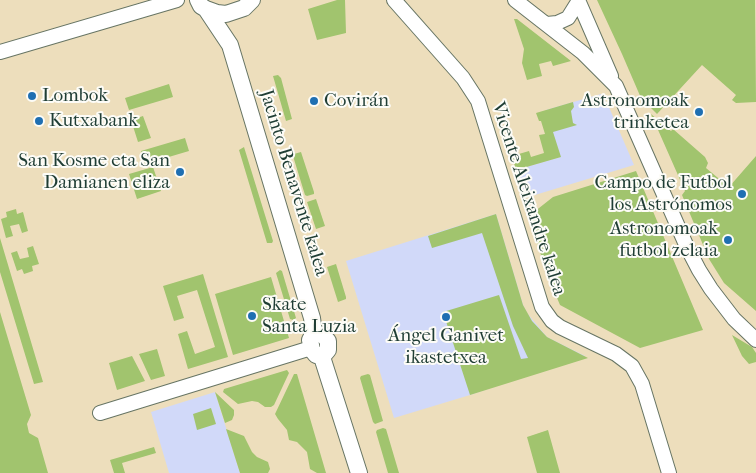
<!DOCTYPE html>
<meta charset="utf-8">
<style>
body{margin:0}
canvas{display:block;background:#eddebc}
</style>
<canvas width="756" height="473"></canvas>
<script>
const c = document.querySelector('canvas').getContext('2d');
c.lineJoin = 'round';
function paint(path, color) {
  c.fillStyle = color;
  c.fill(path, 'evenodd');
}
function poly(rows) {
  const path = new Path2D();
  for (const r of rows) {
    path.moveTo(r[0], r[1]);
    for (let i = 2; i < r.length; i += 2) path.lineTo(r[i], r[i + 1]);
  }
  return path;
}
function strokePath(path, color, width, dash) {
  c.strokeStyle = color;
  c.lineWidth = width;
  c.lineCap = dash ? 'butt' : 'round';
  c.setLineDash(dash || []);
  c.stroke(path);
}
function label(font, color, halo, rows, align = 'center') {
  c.font = font + ' "IM FELL French Canon",serif';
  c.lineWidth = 4;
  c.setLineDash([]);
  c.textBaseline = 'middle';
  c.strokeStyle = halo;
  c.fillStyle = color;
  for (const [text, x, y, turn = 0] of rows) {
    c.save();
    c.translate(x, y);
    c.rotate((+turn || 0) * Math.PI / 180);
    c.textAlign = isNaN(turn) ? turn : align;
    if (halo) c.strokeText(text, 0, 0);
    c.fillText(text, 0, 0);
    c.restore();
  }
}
paint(poly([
 [601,94,608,105,634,165,525,198,516,170,560,157,546,110],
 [496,214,523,305,527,313,547,337,585,356,470,395,394,418,346,261],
 [215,392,240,473,169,473,151,412]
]), '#d1d9f9');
paint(poly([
 [337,0,345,0,346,33,317,40,308,9],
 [597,0,755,0,756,102,736,103,732,100,736,95,702,65,657,114,641,98,622,54],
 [514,19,517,19,571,61,553,66,551,61,539,64,542,76,527,80,522,63,524,49],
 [278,75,281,78,292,119,286,121,273,76],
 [169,84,173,97,129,110,125,98],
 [573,102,574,107,571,111,573,123,577,125,553,132,561,157,516,170,512,156,529,151,531,157,544,153,539,135,545,134,541,121,539,121,536,113],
 [651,114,671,131,673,129,705,157,708,163,706,168,729,187,756,156,756,311,724,283,709,259,682,195,685,191],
 [143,116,151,138,138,142,131,120],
 [185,138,189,151,145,164,141,151],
 [244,147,273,241,272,243,267,243,239,150],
 [301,152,314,192,314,194,307,196,305,195,293,156,294,154],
 [153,167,161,191,137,199,129,174],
 [636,171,703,330,640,348,560,305,547,274,530,220,534,212,553,197],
 [316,199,325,226,316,229,307,202],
 [16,209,17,214,23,212,28,231,22,233,19,224,10,226,13,236,6,238,1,219,7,217,6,212],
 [496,214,523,305,532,321,547,337,588,358,470,395,443,312,499,295,521,359,528,358,513,326,482,233,432,248,428,236],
 [0,238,43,382,34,384,0,272],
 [33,246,39,264,32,266,33,271,24,274,22,269,17,271,11,253,17,251,20,259,29,257,27,248],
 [336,264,346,297,346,299,338,302,327,267],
 [280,270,282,271,296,318,293,320,290,319,276,273],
 [203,274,228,357,188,369,178,334,187,331,195,354,215,347,197,290,177,296,184,318,174,321,163,286],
 [271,277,289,338,233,355,215,294],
 [0,312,31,415,27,424,29,433,38,438,48,473,0,473],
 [732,335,752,347,756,353,756,362,749,364,742,356],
 [157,349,165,376,151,380,139,354],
 [132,356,145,381,117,390,109,363],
 [287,370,289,373,274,405,271,407,265,407,258,402,252,401,238,404,223,392,224,389],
 [294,374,297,374,326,473,317,473,310,469,307,452,297,442,289,440,287,430,278,419,275,414],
 [368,374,370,375,383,421,375,424,373,422,360,378,361,376],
 [215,392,234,410,234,415,232,420,225,423],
 [211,408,216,424,197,430,193,414],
 [383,428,386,429,399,473,388,473,376,432,377,430],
 [226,429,244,436,252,452,257,457,268,462,270,469,268,473,240,473],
 [548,430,560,473,537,473,527,437],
 [154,447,156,453,122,463,125,473,114,473,110,460]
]), '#a1c46e');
const minor = poly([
 [394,0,463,78,478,101,542,307,552,321,560,327,616,354,632,366,642,384,669,473],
 [515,0,583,53,616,86,687,247,699,270,711,289,734,319,756,340],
 [578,0,611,76],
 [547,24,557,23,568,18,578,2],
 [0,52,177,0],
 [100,413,311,348]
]);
const major = poly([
 [198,0,201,6,206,9,217,13,226,14,244,8,252,0],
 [206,9,230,45,312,318,314,333],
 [314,333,323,335,328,341,328,350,322,357],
 [314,333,310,340,312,350,316,355,322,357],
 [322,357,359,473]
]);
strokePath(minor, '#677564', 16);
strokePath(major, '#677564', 18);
strokePath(minor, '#fff', 14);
strokePath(major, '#fff', 16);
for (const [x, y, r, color] of [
 [32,96,5,"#1f6fb2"],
 [314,101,5,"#1f6fb2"],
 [699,112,5,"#1f6fb2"],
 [39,121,5,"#1f6fb2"],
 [180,172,5,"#1f6fb2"],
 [742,194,5,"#1f6fb2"],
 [728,240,5,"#1f6fb2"],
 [252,316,5,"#1f6fb2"],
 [446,317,5,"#1f6fb2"]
]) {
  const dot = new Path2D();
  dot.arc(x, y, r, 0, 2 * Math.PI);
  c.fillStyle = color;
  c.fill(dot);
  strokePath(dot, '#fdfcf7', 2);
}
label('19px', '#1f3d34', '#fdfcf7', [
 ["Lombok",42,96],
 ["Covirán",324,101],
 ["Astronomoak",689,101,"right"],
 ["trinketea",689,123,"right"],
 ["Kutxabank",49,121],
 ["San Kosme eta San",170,161,"right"],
 ["Damianen eliza",170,183,"right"],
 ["Campo de Futbol",732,183,"right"],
 ["los Astrónomos",732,205,"right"],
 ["Astronomoak",718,229,"right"],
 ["futbol zelaia",718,251,"right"],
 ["Skate",262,305],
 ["Santa Luzia",262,327],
 ["Ángel Ganivet",446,336,"center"],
 ["ikastetxea",446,358,"center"]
], 'left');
label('19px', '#1f3d34', '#fdfcf7', [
 ["Jacinto Benavente kalea",293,183,73],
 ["Vicente Aleixandre kalea",528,199,72]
]);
</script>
